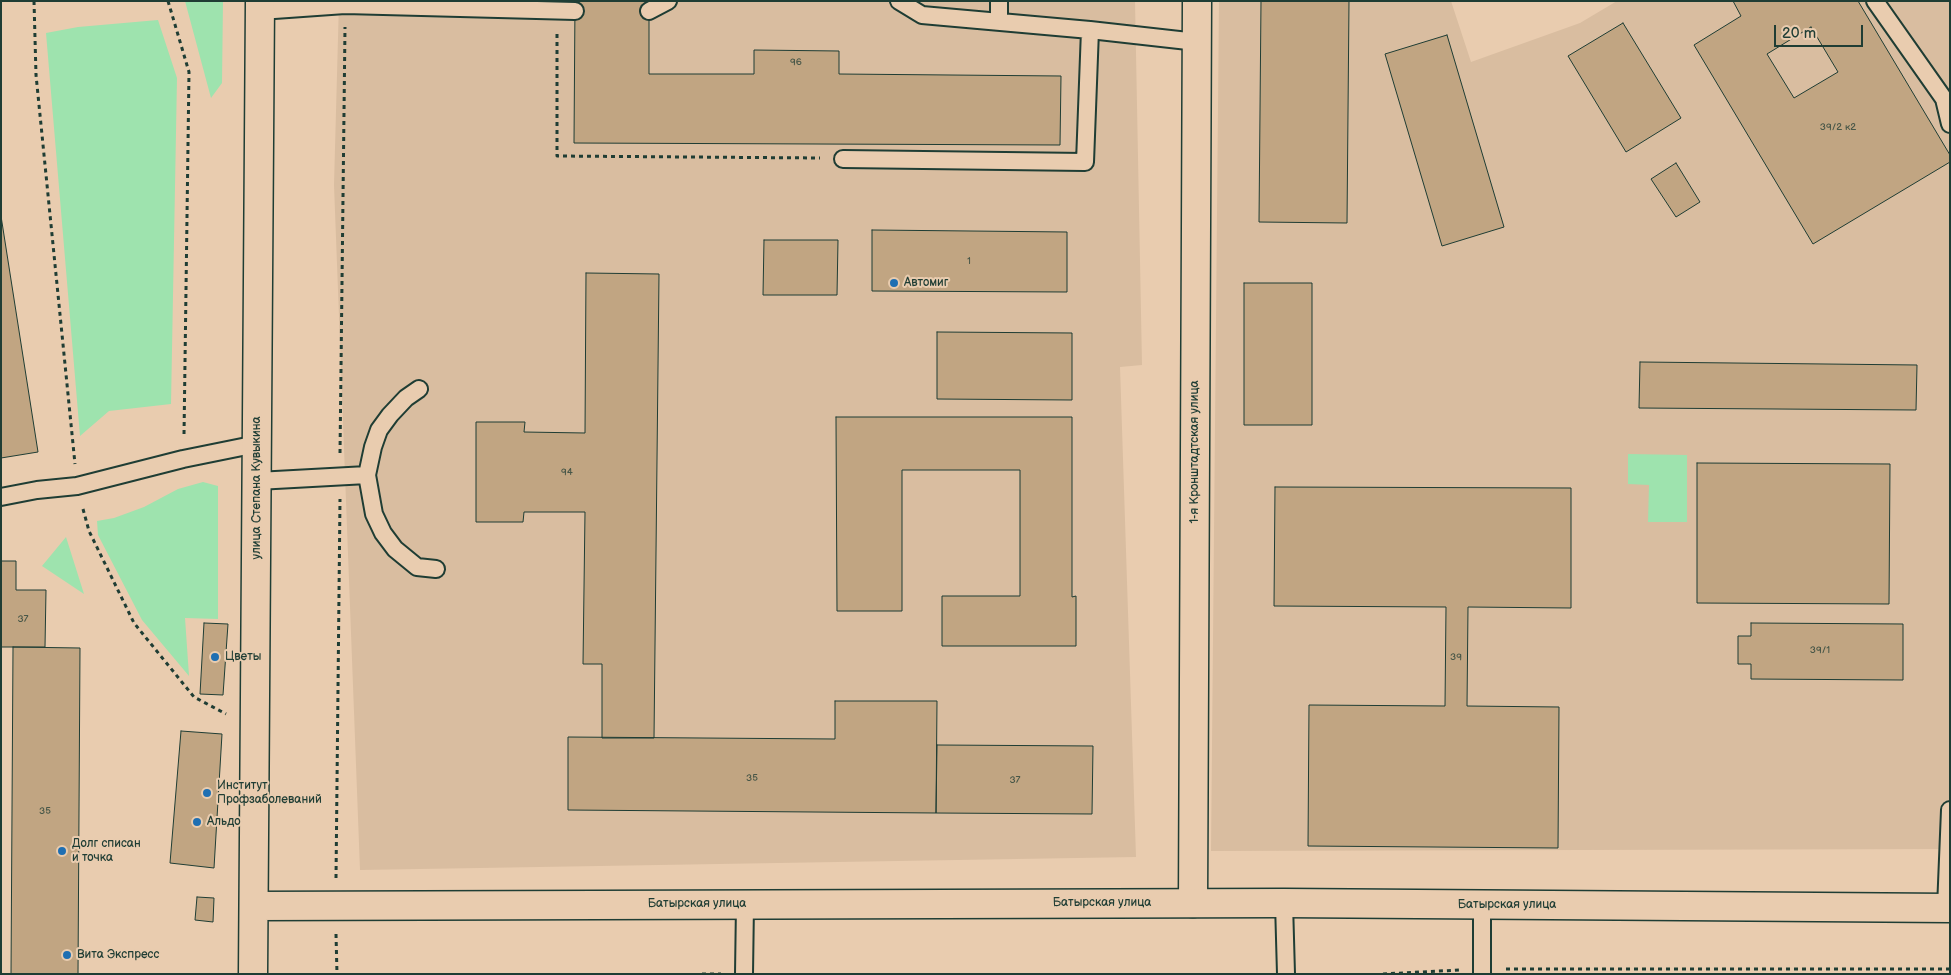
<!DOCTYPE html>
<meta charset="utf-8">
<style>
body{margin:0}
#map{position:relative;width:1951px;height:975px;overflow:hidden;background:#e9ccaf;font-family:"Balsamiq Sans",sans-serif}
canvas{display:block}
.frame{position:absolute;inset:0;border:2px solid #1f3d34;pointer-events:none}
.scale{position:absolute;left:1774px;top:25px;width:89px;height:22px;box-sizing:border-box;border:2px solid #1f3d34;border-top:0;padding-left:6px;font-size:15px;line-height:18px;white-space:nowrap;color:#1f3d34;-webkit-text-stroke:4px #e9ccaf;paint-order:stroke}
</style>
<div id="map">
<canvas width="1951" height="975"></canvas>
<div class="frame"></div>
<div class="scale">20 m</div>
</div>
<script>
const c = document.querySelector('canvas').getContext('2d');
c.lineJoin = 'round';
function paint(path, color) {
  c.fillStyle = color;
  c.fill(path, 'evenodd');
}
function poly(rows) {
  const path = new Path2D();
  for (const r of rows) {
    path.moveTo(r[0], r[1]);
    for (let i = 2; i < r.length; i += 2) path.lineTo(r[i], r[i + 1]);
  }
  return path;
}
function strokePath(path, color, width, dash) {
  c.strokeStyle = color;
  c.lineWidth = width;
  c.lineCap = dash ? 'butt' : 'round';
  c.setLineDash(dash || []);
  c.stroke(path);
}
function label(font, color, halo, rows, align = 'center') {
  c.font = font + ' "Balsamiq Sans",sans-serif';
  c.lineWidth = 4;
  c.setLineDash([]);
  c.textBaseline = 'middle';
  c.strokeStyle = halo;
  c.fillStyle = color;
  for (const [text, x, y, turn = 0] of rows) {
    c.save();
    c.translate(x, y);
    c.rotate((+turn || 0) * Math.PI / 180);
    c.textAlign = isNaN(turn) ? turn : align;
    if (halo) c.strokeText(text, 0, 0);
    c.fillText(text, 0, 0);
    c.restore();
  }
}
paint(poly([
 [339,1,1135,1,1142,365,1120,367,1136,857,360,870,334,185],
 [1219,1,1451,1,1471,62,1580,23,1617,1,1950,1,1950,849,1211,851]
]), '#d9bda0');
paint(poly([
 [185,1,223,1,222,83,211,98],
 [158,20,177,78,171,404,109,411,80,436,46,33,78,27],
 [1628,454,1687,455,1687,522,1648,522,1649,485,1628,484],
 [203,482,218,486,218,619,185,618,189,676,142,620,98,535,97,521,114,518,144,507,178,489],
 [66,537,84,594,42,566]
]), '#9ee3ae');
const building = poly([
 [575,1,649,1,649,74,754,74,754,50,839,51,839,74,1061,76,1060,145,574,143,575,1],
 [1261,1,1349,1,1347,223,1259,222,1261,1],
 [1733,1,1858,1,1950,155,1950,162,1813,244,1694,45,1741,16,1733,1],
 [1811,27,1838,72,1794,98,1767,54,1811,27],
 [1623,23,1681,118,1626,152,1568,56,1623,23],
 [1447,35,1504,227,1442,246,1385,54,1447,35],
 [1676,163,1700,202,1676,217,1651,179,1676,163],
 [1,216,38,452,1,458,1,216],
 [872,230,1067,232,1067,292,872,291,872,230],
 [764,240,838,240,837,295,763,295,764,240],
 [586,273,659,274,654,738,602,738,602,664,583,664,585,512,524,512,523,522,476,522,476,422,525,422,524,432,585,433,586,273],
 [1244,283,1312,283,1312,425,1244,425,1244,283],
 [937,332,1072,333,1072,400,937,399,937,332],
 [1640,362,1917,365,1916,410,1639,408,1640,362],
 [836,417,1072,417,1072,597,1076,596,1076,646,942,646,942,596,1020,596,1020,470,902,470,902,611,837,611,836,417],
 [1697,463,1890,464,1889,604,1697,603,1697,463],
 [1275,487,1571,488,1571,608,1468,607,1467,706,1559,707,1558,848,1308,846,1309,705,1445,706,1446,607,1274,606,1275,487],
 [1,561,16,561,16,590,46,590,45,647,1,647,1,561],
 [204,623,228,624,223,695,200,694,204,623],
 [1751,623,1903,624,1903,680,1751,679,1751,664,1738,664,1738,636,1751,636,1751,623],
 [13,647,80,648,78,974,11,974,13,647],
 [835,701,937,701,936,813,568,810,568,737,835,739,835,701],
 [181,731,222,734,214,868,170,863,181,731],
 [937,745,1093,746,1092,814,936,813,937,745],
 [197,897,214,898,213,922,195,920,197,897]
]);
paint(building, '#c1a582');
strokePath(building, '#1f3d34', 1);
const lane = poly([
 [899,1,922,15,1090,30,1197,42],
 [999,1,999,22],
 [1875,1,1944,99,1950,124],
 [260,11,345,5,575,11],
 [649,11,668,1],
 [843,159,1085,162,1090,30],
 [367,475,373,447,379,430,390,415,406,398,419,389],
 [257,481,367,475,374,514,383,533,395,549,417,567,436,569],
 [1,497,37,490,77,486,183,459,257,444],
 [1284,903,1286,974],
 [1482,905,1482,974],
 [1946,908,1950,810],
 [744,974,745,904]
]);
const street = poly([
 [1193,903,1197,1]
]);
const secondary = poly([
 [254,906,1284,903,1950,908],
 [253,974,260,1]
]);
strokePath(lane, '#1f3d34', 20);
strokePath(street, '#1f3d34', 31);
strokePath(secondary, '#1f3d34', 31);
strokePath(poly([
 [34,1,36,75,75,464],
 [168,1,189,72,184,435],
 [557,34,557,156,820,158],
 [340,453,345,27],
 [83,509,89,531,134,623,194,697,226,714],
 [336,878,340,499],
 [336,934,337,974],
 [1506,969,1950,969],
 [702,974,721,974],
 [1383,974,1459,970]
]), '#1f3d34', 3, [4, 4]);
strokePath(lane, '#e9ccaf', 16);
strokePath(street, '#e9ccaf', 28);
strokePath(secondary, '#e9ccaf', 28);
for (const [x, y, r, color] of [
 [894,283,5,"#1f6fb2"],
 [215,657,5,"#1f6fb2"],
 [207,793,5,"#1f6fb2"],
 [197,822,5,"#1f6fb2"],
 [62,851,5,"#1f6fb2"],
 [67,955,5,"#1f6fb2"]
]) {
  const dot = new Path2D();
  dot.arc(x, y, r, 0, 2 * Math.PI);
  c.fillStyle = color;
  c.fill(dot);
  strokePath(dot, '#e9ccaf', 2);
}
label('10px', '#485748', null, [
 ["96",796,62],
 ["39/2 к2",1838,127],
 ["1",969,261],
 ["94",567,472],
 ["37",23,619],
 ["39/1",1820,650],
 ["39",1456,657],
 ["35",752,778],
 ["37",1015,780],
 ["35",45,811]
]);
label('12px', '#1f3d34', '#e9ccaf', [
 ["Автомиг",904,283],
 ["Цветы",225,657],
 ["Институт",217,786],
 ["Профзаболеваний",217,800],
 ["Альдо",207,822],
 ["Долг списан",72,844],
 ["и точка",72,858],
 ["Вита Экспресс",77,955]
], 'left');
label('12px', '#1f3d34', '#e9ccaf', [
 ["1-я Кронштадтская улица",1195,452,-90],
 ["улица Степана Кувыкина",257,488,-90],
 ["Батырская улица",1102,903],
 ["Батырская улица",697,904],
 ["Батырская улица",1507,905]
]);
</script>
